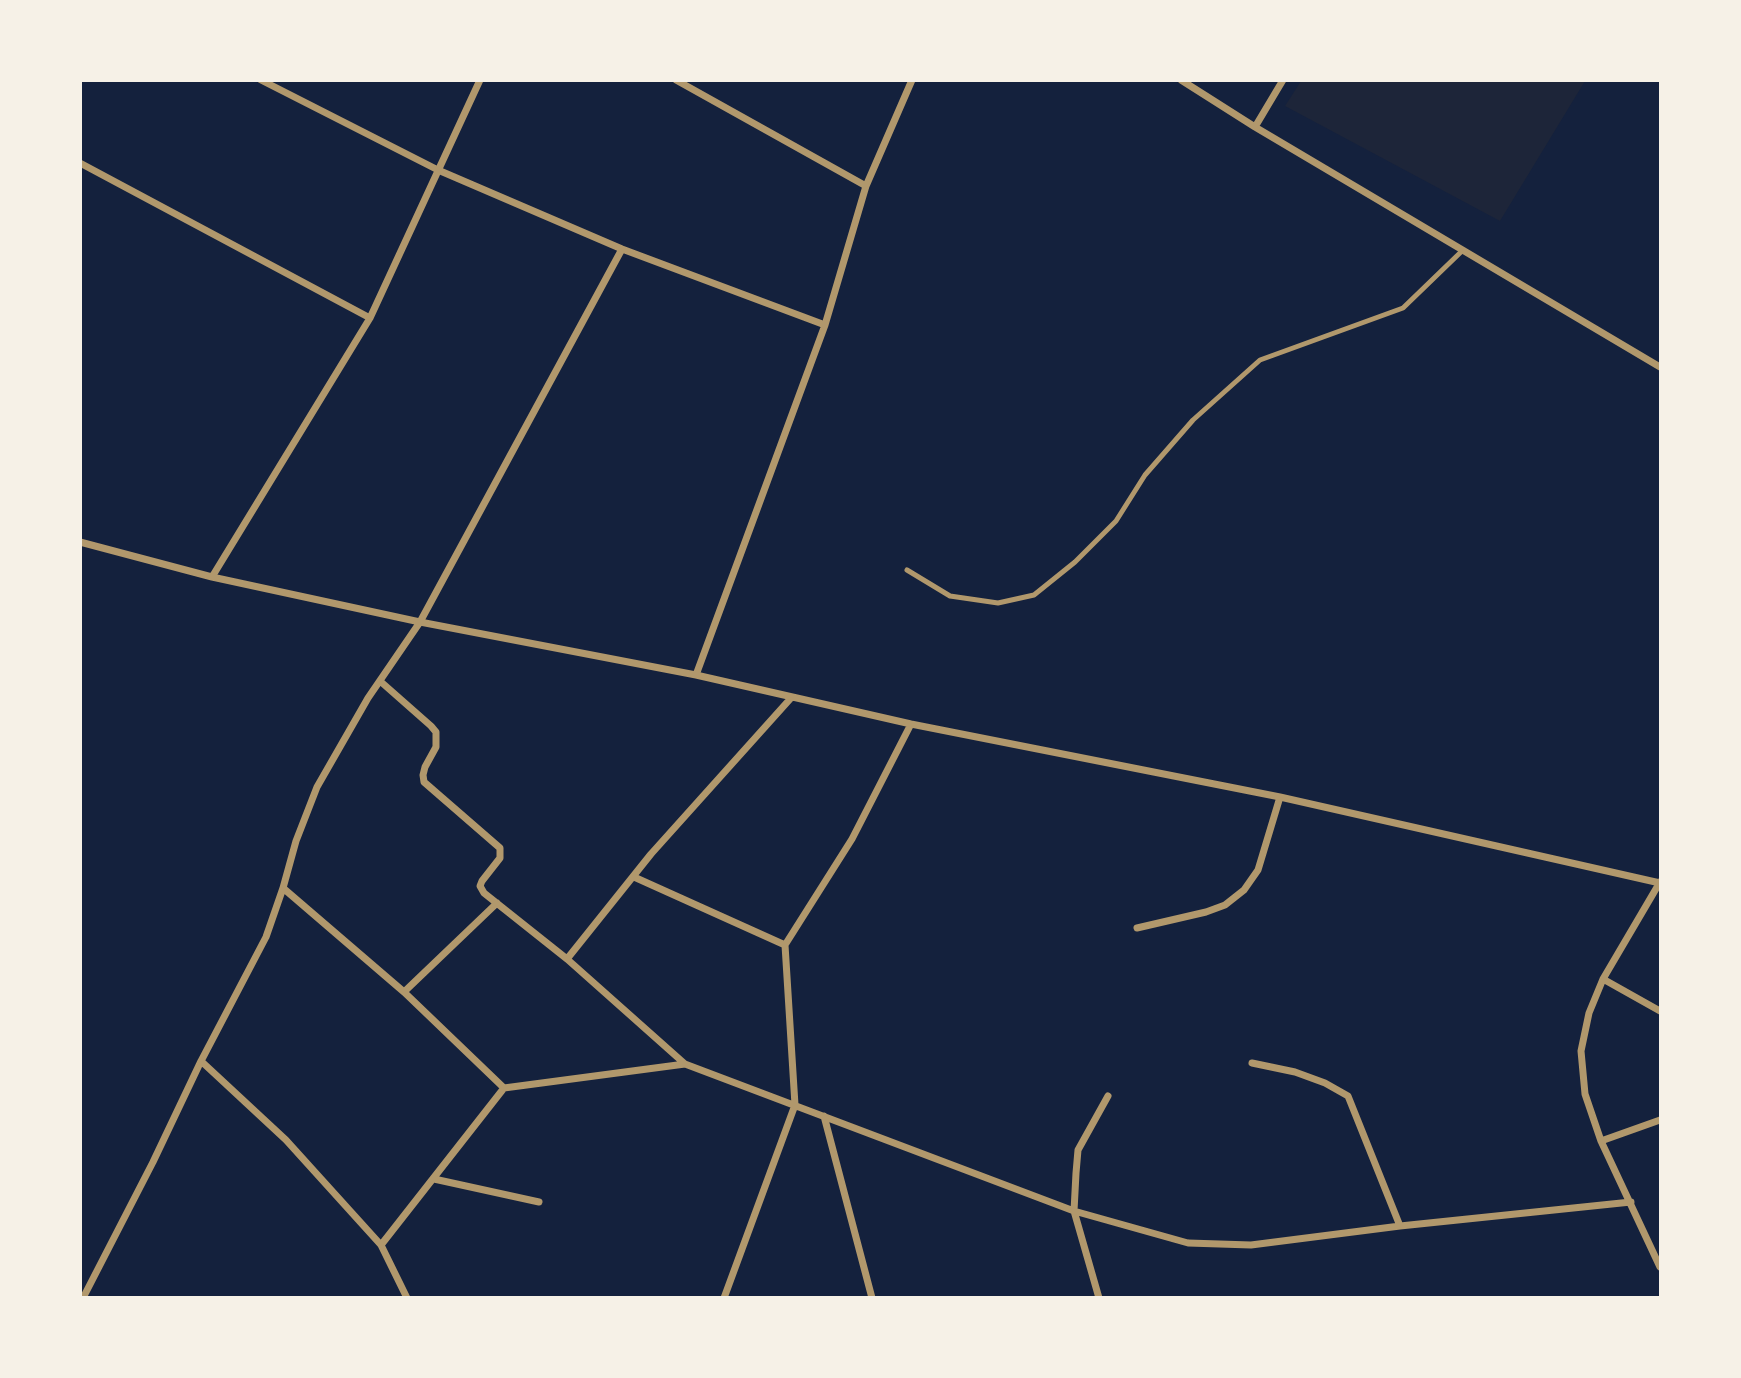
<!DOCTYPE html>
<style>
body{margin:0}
#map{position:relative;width:1741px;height:1378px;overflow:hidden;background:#14213d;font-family:Helvetica,sans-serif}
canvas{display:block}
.frame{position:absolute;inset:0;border:82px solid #f6f1e7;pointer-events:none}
</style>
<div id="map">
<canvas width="1741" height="1378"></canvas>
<div class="frame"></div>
</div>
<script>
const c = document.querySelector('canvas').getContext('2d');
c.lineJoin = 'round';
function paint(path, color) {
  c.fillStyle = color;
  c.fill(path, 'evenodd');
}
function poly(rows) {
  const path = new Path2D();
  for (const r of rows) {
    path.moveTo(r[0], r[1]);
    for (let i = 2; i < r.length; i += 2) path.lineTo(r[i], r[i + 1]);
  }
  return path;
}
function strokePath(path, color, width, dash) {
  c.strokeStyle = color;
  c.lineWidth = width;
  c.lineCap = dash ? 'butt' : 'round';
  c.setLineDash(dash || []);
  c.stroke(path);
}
paint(poly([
 [1301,81,1301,80,1585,81,1500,221,1285,106]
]), '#1d2539');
strokePath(poly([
 [907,570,950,596,998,603,1034,595,1075,562,1116,521,1145,475,1193,420,1260,360,1403,308,1463,250]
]), '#b1986c', 5);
strokePath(poly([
 [261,80,438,170,622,249,825,325],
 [676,80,866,186],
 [1181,80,1255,127,1660,367],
 [1255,127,1283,80],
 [80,163,370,318],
 [80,542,212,577,420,622,696,675,911,724,1280,797,1660,883],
 [212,577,370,318,480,80],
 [696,675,825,325,866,186,912,80],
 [380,681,431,726,436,732,436,747,425,767,423,775,424,782,500,848,500,858,482,881,480,886,484,893,567,959,685,1064],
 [634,877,785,945,795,1105,724,1298],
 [1660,882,1603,979,1589,1013,1581,1051,1585,1094,1601,1141,1660,1267],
 [283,888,266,937,201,1061,286,1140,381,1245,407,1298],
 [1137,928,1206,912,1225,905,1244,890,1258,870,1280,797],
 [785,945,852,839,911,724],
 [567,959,651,854,791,698],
 [1603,979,1660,1011],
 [404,992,497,903],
 [1252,1063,1295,1072,1325,1083,1348,1096,1400,1226],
 [504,1088,404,992,283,888,296,841,317,787,368,698,420,622,622,249],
 [824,1116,872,1298],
 [1601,1141,1660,1120],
 [434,1179,539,1202],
 [381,1245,504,1088,685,1064,1074,1211,1188,1243,1251,1245,1400,1226,1631,1202],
 [83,1298,153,1162,201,1061],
 [1099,1298,1074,1211,1076,1173,1078,1150,1108,1096]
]), '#b1986c', 7);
</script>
